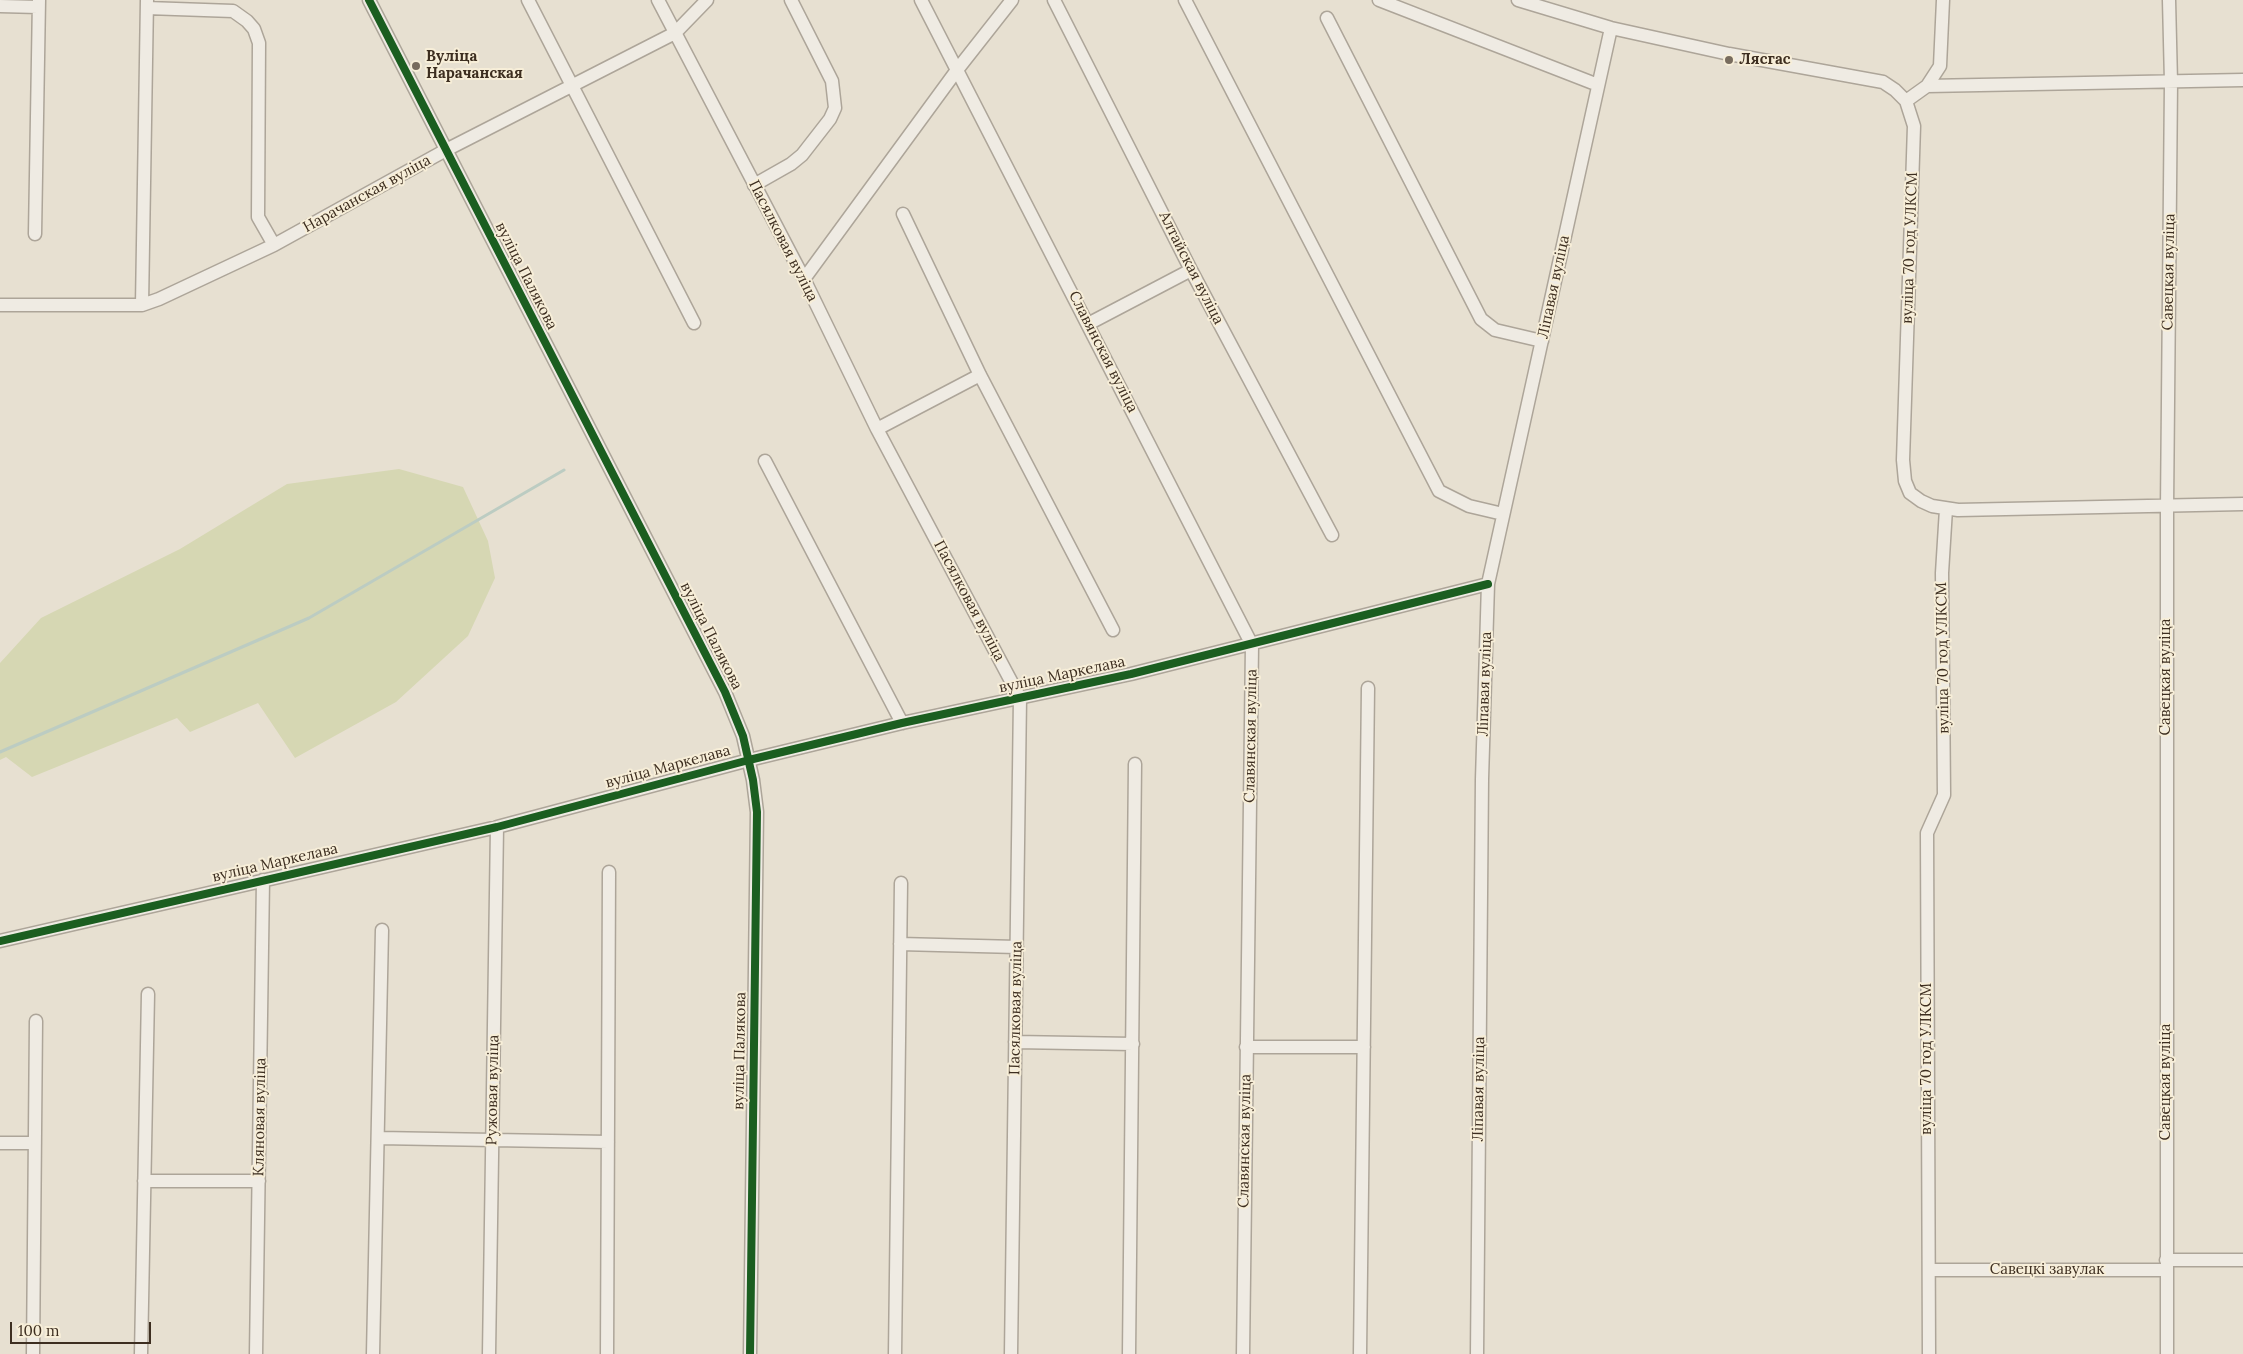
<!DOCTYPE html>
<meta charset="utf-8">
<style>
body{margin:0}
#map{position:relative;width:2243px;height:1354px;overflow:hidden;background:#e7e0d1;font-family:Lora,serif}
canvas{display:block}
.scale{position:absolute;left:10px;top:1322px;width:141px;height:22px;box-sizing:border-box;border:2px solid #3d2e20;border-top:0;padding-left:6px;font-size:15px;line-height:18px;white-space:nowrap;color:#3d2e20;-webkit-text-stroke:4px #f7eed8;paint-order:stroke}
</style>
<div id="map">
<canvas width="2243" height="1354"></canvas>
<div class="scale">100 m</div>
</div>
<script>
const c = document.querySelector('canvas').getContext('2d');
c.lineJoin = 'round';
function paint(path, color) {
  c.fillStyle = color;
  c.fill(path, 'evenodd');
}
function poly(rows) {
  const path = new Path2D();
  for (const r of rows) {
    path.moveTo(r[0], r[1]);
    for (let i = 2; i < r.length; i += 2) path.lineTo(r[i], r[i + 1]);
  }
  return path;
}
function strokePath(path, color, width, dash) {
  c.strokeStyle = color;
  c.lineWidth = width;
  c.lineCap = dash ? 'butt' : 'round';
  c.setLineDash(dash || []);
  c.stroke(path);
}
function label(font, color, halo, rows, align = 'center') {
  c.font = font + ' Lora,serif';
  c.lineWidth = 4;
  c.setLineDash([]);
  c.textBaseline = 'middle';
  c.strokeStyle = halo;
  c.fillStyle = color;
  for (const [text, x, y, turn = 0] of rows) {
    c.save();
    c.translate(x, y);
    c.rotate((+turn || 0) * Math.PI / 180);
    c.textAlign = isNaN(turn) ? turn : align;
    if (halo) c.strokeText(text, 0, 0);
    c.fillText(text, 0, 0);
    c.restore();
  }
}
paint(poly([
 [399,469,463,487,488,541,495,578,468,636,396,702,295,758,258,703,190,732,177,718,32,777,6,757,0,760,0,663,41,618,180,549,287,484]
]), '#d6d7b3');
strokePath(poly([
 [0,752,309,618,564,470]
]), '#bcccc2', 3);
const minor = poly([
 [369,0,725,692,743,736,753,780,757,812,750,1354],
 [528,0,694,323],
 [658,0,804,279,877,429,1020,698,1011,1354],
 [921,0,1252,645,1243,1354],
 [1054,0,1191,270,1332,535],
 [1185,0,1439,491,1469,506,1503,514],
 [1379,0,1598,85],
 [1518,0,1611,28,1729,54,1883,82,1895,90,1906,101,1914,126,1903,460,1905,481,1910,493,1921,501,1932,506,1958,510,2243,504],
 [0,6,38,7],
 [147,8,233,11,247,21,254,29,259,43,258,217,274,245],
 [1327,18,1481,319,1495,330,1542,341],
 [1927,86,2243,80],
 [1906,101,1927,86,1940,66,1943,0],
 [754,185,791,164,802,155,830,119,835,108,832,81,791,0],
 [903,214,980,375,1113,630],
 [35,234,39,0],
 [804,279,957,70,1012,0],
 [0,305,142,305,159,299,274,245,446,150,675,33,707,0],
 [142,305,147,0],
 [1088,324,1191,270],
 [877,429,980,375],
 [765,461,902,723],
 [0,941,497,827,749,760,902,723,1131,674,1488,584],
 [900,944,1017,947],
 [1015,1042,1133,1044],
 [1246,1047,1364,1047],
 [379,1138,608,1142],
 [0,1143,35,1143],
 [144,1181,259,1181],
 [2166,1260,2243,1260],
 [1929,1270,2166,1270],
 [33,1354,36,1021],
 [141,1354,148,994],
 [256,1354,263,880],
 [373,1354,382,930],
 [489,1354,497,827],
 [607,1354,609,872],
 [895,1354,901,883],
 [1129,1354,1135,764],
 [1360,1354,1368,688],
 [1477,1354,1482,779,1488,584,1611,28],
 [1929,1354,1927,833,1944,795,1942,573,1946,509],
 [2167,1354,2167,507,2171,82,2169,0]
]);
strokePath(minor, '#ada599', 15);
strokePath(minor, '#efebe3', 12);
strokePath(poly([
 [369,0,725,692,743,736,753,780,757,812,750,1354],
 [0,941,497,827,749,760,902,723,1131,674,1488,584]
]), '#1b5e20', 8);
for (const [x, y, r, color] of [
 [1729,60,5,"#786c5e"],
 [416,66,5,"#786c5e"]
]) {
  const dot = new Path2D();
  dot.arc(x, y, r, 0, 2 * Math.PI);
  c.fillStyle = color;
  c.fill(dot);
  strokePath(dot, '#f7eed8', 2);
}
label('bold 15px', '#3d2e20', '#f7eed8', [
 ["Вуліца",426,57],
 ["Нарачанская",426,74],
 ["Лясгас",1739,60]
], 'left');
label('15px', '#3d2e20', '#f7eed8', [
 ["Нарачанская вуліца",367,194,-29],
 ["Пасялковая вуліца",783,241,63],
 ["вуліца 70 год УЛКСМ",1910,248,-88],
 ["Алтайская вуліца",1191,268,63],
 ["Савецкая вуліца",2169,272,-89],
 ["вуліца Палякова",526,276,63],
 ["Ліпавая вуліца",1554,287,-78],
 ["Славянская вуліца",1103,352,63],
 ["Пасялковая вуліца",969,601,62],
 ["вуліца Палякова",711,636,63],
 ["вуліца 70 год УЛКСМ",1943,658,-91],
 ["вуліца Маркелава",1062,675,-12],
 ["Савецкая вуліца",2166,677,-90],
 ["Ліпавая вуліца",1485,684,-88],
 ["Славянская вуліца",1251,736,-89],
 ["вуліца Маркелава",668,767,-15],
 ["вуліца Маркелава",275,863,-13],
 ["Пасялковая вуліца",1016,1008,-89],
 ["вуліца Палякова",740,1051,-89],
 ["вуліца 70 год УЛКСМ",1927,1059,-90],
 ["Савецкая вуліца",2166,1082,-90],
 ["Ліпавая вуліца",1479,1089,-89],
 ["Ружовая вуліца",493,1090,-89],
 ["Кляновая вуліца",260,1117,-89],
 ["Славянская вуліца",1245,1141,-89],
 ["Савецкі завулак",2047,1270]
]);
</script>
